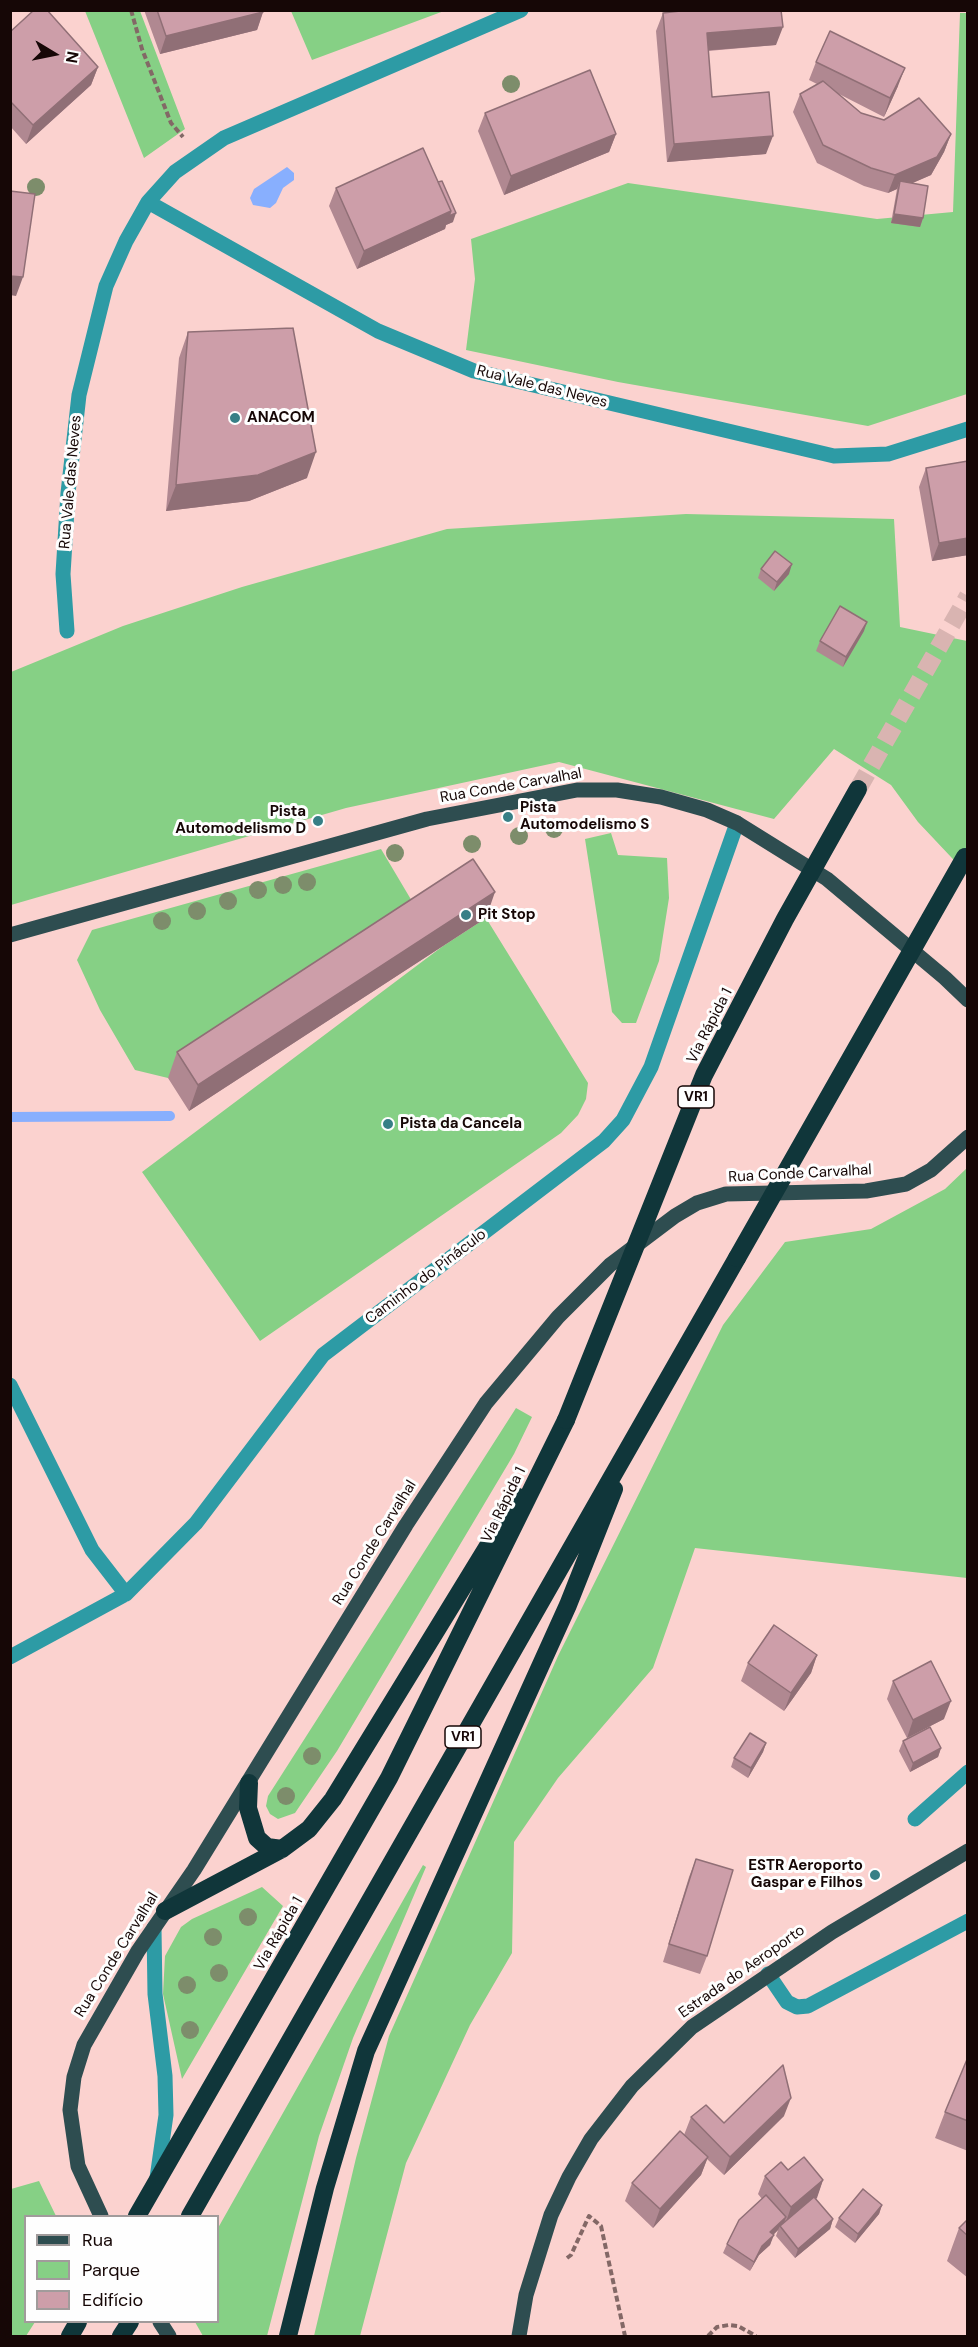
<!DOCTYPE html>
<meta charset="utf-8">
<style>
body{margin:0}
#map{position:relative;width:978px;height:2347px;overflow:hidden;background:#fbd2cf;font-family:"DM Sans",sans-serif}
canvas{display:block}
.frame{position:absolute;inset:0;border:12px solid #160706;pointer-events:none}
.legend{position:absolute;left:24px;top:2215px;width:195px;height:108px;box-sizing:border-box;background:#fefefe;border:2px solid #a19b9b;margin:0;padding:8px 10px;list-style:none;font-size:18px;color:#160706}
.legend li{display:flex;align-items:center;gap:12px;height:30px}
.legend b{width:30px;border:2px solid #a19b9b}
.north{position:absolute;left:24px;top:24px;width:60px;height:60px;-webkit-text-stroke:4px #fefefe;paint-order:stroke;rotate:100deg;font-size:16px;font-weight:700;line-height:24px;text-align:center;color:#160706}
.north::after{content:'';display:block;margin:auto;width:21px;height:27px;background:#160706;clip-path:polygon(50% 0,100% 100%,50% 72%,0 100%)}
</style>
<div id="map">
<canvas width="978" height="2347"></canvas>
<div class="frame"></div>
<ul class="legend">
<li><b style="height:8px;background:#2e4d50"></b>Rua</li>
<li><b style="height:16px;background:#86d085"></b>Parque</li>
<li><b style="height:16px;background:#cd9ea9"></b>Edifício</li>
</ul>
<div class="north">N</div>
</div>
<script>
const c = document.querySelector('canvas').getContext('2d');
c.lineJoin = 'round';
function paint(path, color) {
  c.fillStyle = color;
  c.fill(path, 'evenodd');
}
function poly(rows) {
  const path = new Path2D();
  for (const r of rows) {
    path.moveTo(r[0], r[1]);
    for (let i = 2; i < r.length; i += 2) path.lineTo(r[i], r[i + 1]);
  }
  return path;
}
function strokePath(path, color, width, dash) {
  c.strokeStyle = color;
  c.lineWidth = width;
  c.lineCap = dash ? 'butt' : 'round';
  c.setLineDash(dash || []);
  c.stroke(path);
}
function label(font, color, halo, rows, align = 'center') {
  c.font = font + ' "DM Sans",sans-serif';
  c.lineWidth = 6;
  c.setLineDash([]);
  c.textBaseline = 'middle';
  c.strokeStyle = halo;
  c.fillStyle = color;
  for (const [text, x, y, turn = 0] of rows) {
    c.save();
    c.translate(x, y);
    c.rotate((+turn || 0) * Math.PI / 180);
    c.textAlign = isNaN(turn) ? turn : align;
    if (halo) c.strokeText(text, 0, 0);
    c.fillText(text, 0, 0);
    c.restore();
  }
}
paint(poly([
 [85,11,140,11,185,129,144,158],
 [291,11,444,11,312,60],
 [960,13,967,13,967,394,868,426,618,382,466,350,475,279,471,239,628,183,877,219,953,212],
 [686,514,894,519,900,627,967,641,967,874,918,822,891,785,834,749,774,819,559,762,346,808,11,905,11,672,123,626,242,587,447,529],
 [611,833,618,855,667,858,669,898,659,961,636,1023,622,1023,612,1012,585,839],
 [381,849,419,913,168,1078,135,1070,100,1010,77,960,92,930],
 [486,918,588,1083,586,1099,578,1115,561,1133,260,1341,142,1172,443,946],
 [967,1168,967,1578,695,1548,653,1668,558,1778,514,1842,512,1953,470,2025,406,2163,360,2336,314,2336,356,2158,389,2036,558,1656,723,1325,785,1242,871,1229,945,1189],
 [516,1408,532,1417,514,1454,337,1751,295,1813,278,1819,270,1814,266,1806,268,1796],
 [423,1865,426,1867,353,2038,319,2136,267,2336,203,2336,195,2322,218,2322,218,2228],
 [262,1887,283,1906,182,2079,163,1994,165,1956,181,1927,192,1919],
 [39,2181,56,2216,26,2216,26,2322,35,2322,26,2336,11,2336,11,2189]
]), '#86d085');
paint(poly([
 [287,167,294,173,294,180,283,188,276,203,270,208,253,205,250,198,254,189]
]), '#88affe');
strokePath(poly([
 [10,1117,170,1116]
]), '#88affe', 10);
strokePath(poly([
 [858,789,968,596]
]), '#d9b4b1', 18, [18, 9]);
strokePath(poly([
 [131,10,142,49,171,123,183,137],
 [567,2258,571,2255,589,2216,601,2226,625,2336],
 [708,2336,717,2327,729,2325,738,2326,756,2336]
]), '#836866', 4, [6, 3]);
strokePath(poly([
 [148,202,378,331,474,371,834,456,888,454,968,429],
 [67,631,63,574,68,493,79,395,106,286,126,241,148,202,175,172,224,138,521,10],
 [10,1385,92,1550,126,1594],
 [10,1657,126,1594,196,1523,323,1355,604,1141,623,1120,651,1067,737,823],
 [915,1819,968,1772],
 [154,1928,155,1994,165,2076,166,2115,157,2178],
 [768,1974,787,2002,797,2007,808,2006,968,1921]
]), '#2d9ba5', 15);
strokePath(poly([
 [10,935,427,819,577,790,617,790,661,797,707,810,737,823,827,879,945,978,968,1000],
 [101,2216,78,2166,70,2110,74,2077,84,2045,138,1951,194,1870,406,1525,486,1403,558,1317,610,1265,675,1216,697,1203,726,1194,866,1191,906,1184,931,1170,968,1137],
 [160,2322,169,2336],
 [519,2336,526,2295,551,2215,569,2177,591,2139,632,2086,692,2027,832,1932,968,1851]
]), '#2e4d50', 15);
strokePath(poly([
 [249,1783,248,1808,257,1838,267,1847,282,1849],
 [165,1911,282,1849,309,1829,333,1799,518,1497],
 [137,2216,389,1778,566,1420],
 [190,2216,737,1258],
 [70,2336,78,2322],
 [121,2336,130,2322],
 [288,2336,325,2188,366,2051,568,1605,614,1489]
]), '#10363a', 18);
strokePath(poly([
 [737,1258,965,857],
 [566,1420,704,1075,785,919,858,789]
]), '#10363a', 18);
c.fillStyle = '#7d8d6b';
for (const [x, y] of [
 [511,84],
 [36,187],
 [554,829],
 [519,836],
 [472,844],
 [395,853],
 [307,882],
 [283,885],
 [258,890],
 [228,901],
 [197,911],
 [162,921],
 [312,1756],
 [286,1796],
 [248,1917],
 [213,1937],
 [219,1973],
 [187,1985],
 [190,2030]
]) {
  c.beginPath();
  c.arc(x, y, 9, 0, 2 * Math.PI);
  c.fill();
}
paint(poly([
 [144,10,263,10,263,12,257,30,160,54],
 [663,13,776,45,708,51,712,97,766,154,667,162,656,31],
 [10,32,98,67,91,85,26,144,10,126],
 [816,62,898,86,884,117,839,94,861,113,884,120,951,134,944,152,931,175,912,183,923,218,920,227,891,223,897,189,888,193,864,186,817,163,793,112,800,94,817,84,809,80],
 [485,113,616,134,609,152,504,195,478,131],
 [336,188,453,222,446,225,445,229,357,269,329,206],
 [188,332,307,478,249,501,166,511,179,358],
 [968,461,968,555,932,561,919,487,926,468],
 [761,569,789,574,774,591,758,578],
 [864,631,843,667,816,651,820,641],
 [486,918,189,1111,168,1078,177,1052],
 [817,1655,811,1673,784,1711,741,1681,748,1663],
 [893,1681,944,1719,907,1738,887,1699],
 [903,1741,941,1748,938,1757,910,1772,899,1751],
 [766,1743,763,1752,748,1778,731,1767,734,1758],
 [696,1859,707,1956,700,1974,663,1962,689,1877],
 [968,2057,968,2151,935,2138,945,2112],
 [784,2116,724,2175,707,2159,701,2175,653,2228,625,2201,632,2183,684,2135,691,2117,724,2123],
 [788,2170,823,2180,816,2199,833,2219,830,2229,795,2258,776,2236,778,2230,773,2235,770,2245,759,2255,750,2271,723,2253,727,2244,762,2199,758,2194,765,2176],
 [882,2205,879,2214,855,2243,835,2227,839,2218],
 [968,2219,968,2278,947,2261,959,2228]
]), '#b08891');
paint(poly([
 [263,12,257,30,160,54,166,36],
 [783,27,776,45,700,51,707,33],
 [98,67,91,85,26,144,33,125],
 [905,68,898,86,884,117,890,98],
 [616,134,609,152,504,195,511,176],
 [951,134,944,152,931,175,899,189,900,181,897,189,888,193,895,175],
 [773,136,766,154,667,162,674,144],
 [451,211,456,213,453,222,446,225,445,229,357,269,364,251],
 [894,214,923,218,920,227,891,223],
 [10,276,23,277,16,296,10,295],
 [316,452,307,478,249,501,166,511,176,485],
 [968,538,968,555,932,561,939,543],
 [792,564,789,574,774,591,777,582],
 [867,622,864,631,843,667,846,657],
 [495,892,486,918,189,1111,198,1085],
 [817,1655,811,1673,784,1711,791,1693],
 [951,1701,944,1719,907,1738,913,1720],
 [766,1743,763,1752,748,1778,751,1768],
 [941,1748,938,1757,910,1772,913,1763],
 [791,2098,784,2116,724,2175,730,2157],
 [708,2157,701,2175,653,2228,660,2209],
 [823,2180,817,2198,785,2225,791,2207],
 [882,2205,879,2214,855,2243,858,2234],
 [786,2217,783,2226,780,2226,778,2230,767,2241,770,2232],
 [833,2219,830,2229,795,2258,798,2249],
 [774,2235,770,2245,759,2255,750,2271,754,2262,762,2246]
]), '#906f76');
const building = poly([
 [34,10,47,10,98,67,33,125,10,101,10,32,34,10],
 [157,10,263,10,263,12,166,36,157,10],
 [689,10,781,10,783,27,707,33,712,97,769,92,773,136,674,144,663,13,689,10],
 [830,31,905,68,890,98,816,62,830,31],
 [590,70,616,134,511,176,485,113,590,70],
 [823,81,861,113,884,120,919,98,951,134,937,157,895,175,871,168,823,145,800,94,823,81],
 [423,148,451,211,364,251,336,188,423,148],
 [442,181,456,213,449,216,451,211,438,182,442,181],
 [900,181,928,186,923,218,894,214,900,181],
 [10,191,35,194,23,277,10,276,10,191],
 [293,328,316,452,258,475,176,485,188,332,293,328],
 [968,461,968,538,939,543,926,468,968,461],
 [775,551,792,564,777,582,761,569,775,551],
 [840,606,867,622,846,657,820,641,840,606],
 [473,859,495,892,198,1085,177,1052,473,859],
 [774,1625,817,1655,791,1693,748,1663,774,1625],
 [931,1661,951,1701,913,1720,893,1681,931,1661],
 [930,1727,941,1748,913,1763,903,1741,930,1727],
 [750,1733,766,1743,751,1768,734,1758,750,1733],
 [696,1859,733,1870,707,1956,669,1944,696,1859],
 [968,2057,968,2121,945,2112,968,2057],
 [783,2065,791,2098,730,2157,691,2117,706,2105,724,2123,783,2065],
 [680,2131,708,2157,660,2209,632,2183,680,2131],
 [804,2157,823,2180,791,2207,765,2176,781,2162,788,2170,804,2157],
 [863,2189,882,2205,858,2234,839,2218,863,2189],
 [766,2195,786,2217,770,2232,774,2235,762,2246,754,2262,727,2244,739,2220,766,2195],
 [814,2197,833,2219,798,2249,780,2226,814,2197],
 [968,2219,968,2236,959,2228,968,2219]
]);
paint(building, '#cd9ea9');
strokePath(building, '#906f76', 1.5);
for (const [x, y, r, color] of [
 [235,418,6,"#377f86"],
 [508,817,6,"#377f86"],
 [318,821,6,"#377f86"],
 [466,915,6,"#377f86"],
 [388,1124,6,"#377f86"],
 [875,1875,6,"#377f86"]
]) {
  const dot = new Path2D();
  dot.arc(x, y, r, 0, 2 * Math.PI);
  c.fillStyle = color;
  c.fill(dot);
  strokePath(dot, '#fefefe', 2);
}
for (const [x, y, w] of [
 [696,1097,36],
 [463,1737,36]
]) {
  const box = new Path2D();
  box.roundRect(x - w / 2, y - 11, w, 22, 4.5);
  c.fillStyle = '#fefefe';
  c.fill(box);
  strokePath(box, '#160706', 1.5);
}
label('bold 14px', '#160706', null, [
 ["VR1",696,1097],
 ["VR1",463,1737]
]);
label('15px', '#160706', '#fefefe', [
 ["Rua Vale das Neves",542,387,14],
 ["Rua Vale das Neves",71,482,-85],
 ["Rua Conde Carvalhal",511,786,-10],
 ["Via Rápida 1",710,1026,-63],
 ["Rua Conde Carvalhal",800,1174,-3],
 ["Caminho do Pináculo",426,1277,-37],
 ["Via Rápida 1",504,1505,-64],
 ["Rua Conde Carvalhal",375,1543,-58],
 ["Via Rápida 1",279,1934,-60],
 ["Rua Conde Carvalhal",117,1955,-58],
 ["Estrada do Aeroporto",742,1972,-35]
]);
label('bold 15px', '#160706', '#fefefe', [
 ["ANACOM",247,418],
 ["Pista",520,808],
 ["Automodelismo S",520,825],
 ["Pista",306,812,"right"],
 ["Automodelismo D",306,829,"right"],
 ["Pit Stop",478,915],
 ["Pista da Cancela",400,1124],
 ["ESTR Aeroporto",863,1866,"right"],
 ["Gaspar e Filhos",863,1883,"right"]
], 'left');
</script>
